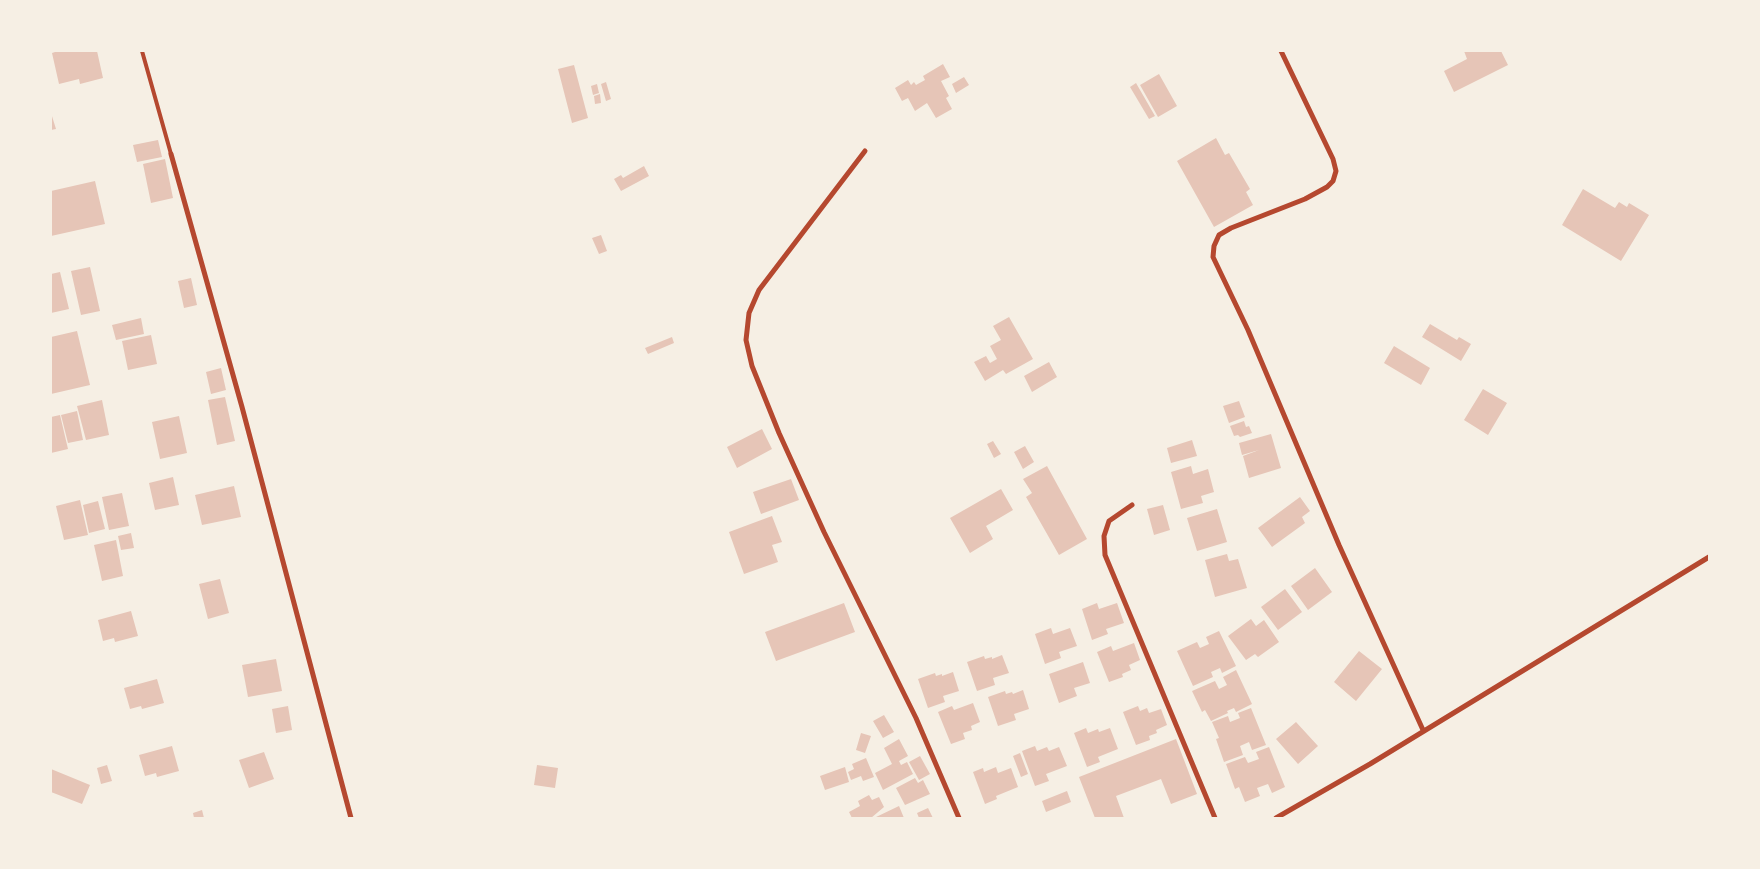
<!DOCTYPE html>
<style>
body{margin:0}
#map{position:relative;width:1760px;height:869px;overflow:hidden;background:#f6efe4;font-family:Lora,serif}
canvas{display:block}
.frame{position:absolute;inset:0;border:52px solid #f6efe4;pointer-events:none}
</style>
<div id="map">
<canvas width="1760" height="869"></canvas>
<div class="frame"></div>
</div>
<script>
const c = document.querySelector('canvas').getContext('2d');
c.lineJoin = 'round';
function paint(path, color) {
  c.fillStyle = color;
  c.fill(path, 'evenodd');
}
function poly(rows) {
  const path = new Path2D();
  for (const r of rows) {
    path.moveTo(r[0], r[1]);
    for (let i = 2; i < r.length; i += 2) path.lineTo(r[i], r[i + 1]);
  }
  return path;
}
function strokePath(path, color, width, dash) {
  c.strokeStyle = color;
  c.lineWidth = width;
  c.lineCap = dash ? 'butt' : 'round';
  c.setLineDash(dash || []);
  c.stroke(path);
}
paint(poly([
 [58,51,97,51,103,78,80,84,79,79,59,84,52,53],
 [1464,51,1501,51,1508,65,1454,92,1444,71,1467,59],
 [943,64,950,77,941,81,949,96,946,98,952,109,936,118,927,103,915,111,908,98,902,101,895,88,908,80,911,85,914,82,916,85,925,80,923,76],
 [574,65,588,118,572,123,558,69],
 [1159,74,1177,106,1158,117,1140,85],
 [964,77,969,85,956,93,952,84],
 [606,82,611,99,606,101,601,84],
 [1136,83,1155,116,1149,119,1130,87],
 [597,84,599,93,593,95,591,86],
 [600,94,601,103,595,104,594,96],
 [51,113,56,129,51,130],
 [1216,138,1225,155,1229,153,1250,189,1246,192,1253,205,1214,227,1177,161],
 [158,140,162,157,137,162,133,145],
 [165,159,173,198,151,203,143,164],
 [644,166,649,176,621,191,614,179,621,175,623,178],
 [95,181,105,224,51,236,51,191],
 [1583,189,1615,208,1619,202,1627,207,1629,203,1649,215,1621,261,1562,225],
 [601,235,607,251,599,254,592,238],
 [90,267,100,311,81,315,71,271],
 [60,272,69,309,51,313,51,274],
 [191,278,197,305,184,308,178,281],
 [1009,317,1033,359,1006,374,1003,370,985,381,974,362,986,356,990,363,997,359,990,346,1001,340,993,326],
 [141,318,144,334,116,340,112,325],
 [1430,324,1457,340,1459,337,1471,344,1461,361,1422,337],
 [77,331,90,385,51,394,51,337],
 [151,335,157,364,128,370,122,341],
 [672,337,674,343,648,354,645,348],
 [1394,346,1430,368,1421,385,1384,363],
 [1049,362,1057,377,1032,392,1024,376],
 [221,368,226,390,211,394,206,372],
 [1483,389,1507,403,1488,435,1464,420],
 [225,397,235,441,217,445,208,400],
 [102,400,109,435,86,440,77,406],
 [1239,401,1245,417,1229,423,1223,406],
 [77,411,83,440,68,443,61,415],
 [60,415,68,449,51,453,51,417],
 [179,416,187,453,160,459,152,422],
 [1244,421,1246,427,1249,426,1252,433,1240,437,1238,435,1234,436,1230,426],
 [762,429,772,449,737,468,727,447],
 [1271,434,1281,468,1249,478,1243,456,1259,450,1242,455,1239,443],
 [1192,440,1197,456,1171,463,1167,448],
 [993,441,1001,454,994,458,987,444],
 [1025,446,1034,462,1023,469,1014,452],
 [1047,466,1087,539,1059,555,1026,497,1032,493,1023,479],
 [1191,466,1193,474,1208,469,1214,492,1201,496,1203,503,1181,509,1171,472],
 [173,477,179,505,155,510,149,483],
 [791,479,799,500,761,514,753,492],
 [234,486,241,517,202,525,195,495],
 [1001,489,1013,510,986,526,993,539,970,553,950,518],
 [122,493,129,526,109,530,102,497],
 [1300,497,1310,511,1302,517,1305,523,1272,547,1258,528],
 [80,500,88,535,64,540,56,506],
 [98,501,105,529,89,533,83,505],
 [1163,505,1170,530,1154,535,1147,509],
 [1217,509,1227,542,1197,551,1187,518],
 [772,516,782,542,772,545,778,562,744,574,729,532],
 [131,533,134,548,121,550,118,536],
 [116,540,123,576,102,581,94,545],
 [1227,554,1229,561,1238,559,1247,588,1215,597,1205,560],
 [1315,568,1332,592,1308,610,1291,586],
 [220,579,229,613,208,619,199,584],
 [1285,589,1302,612,1278,630,1261,607],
 [844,603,855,632,776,661,765,632],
 [1097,603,1099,609,1117,603,1124,623,1106,629,1108,634,1092,640,1082,609],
 [131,611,138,636,115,642,114,638,103,641,98,620],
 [1251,619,1256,626,1264,620,1279,642,1258,657,1255,654,1246,660,1228,636],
 [1051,628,1053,634,1070,628,1077,646,1059,652,1061,658,1045,664,1035,634],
 [1219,631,1236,666,1222,673,1220,668,1211,672,1213,677,1193,686,1177,651,1197,642,1200,648,1209,644,1206,637],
 [1134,643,1140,660,1129,665,1131,670,1122,674,1123,677,1109,682,1097,652,1111,646,1113,651],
 [1359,651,1382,669,1356,701,1334,682],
 [1002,655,1009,673,993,678,995,685,977,691,967,662,984,656,985,659,992,657,992,659],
 [276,659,282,691,248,697,242,665],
 [1083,662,1090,683,1074,688,1077,696,1059,703,1049,674],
 [1236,670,1252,704,1236,712,1234,708,1227,711,1228,713,1211,721,1205,710,1202,712,1192,691,1215,681,1219,689,1227,685,1223,677],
 [953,672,959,691,943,696,945,702,928,708,918,679,935,673,936,676,942,674,942,676],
 [157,679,164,703,142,709,141,706,130,709,124,688],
 [1023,690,1029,709,1014,714,1016,720,998,726,988,697,1005,691,1006,694,1012,692,1013,694],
 [973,703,980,722,971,726,972,730,963,733,965,739,951,744,938,712,952,706,954,710],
 [288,706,292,730,276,733,272,709],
 [1138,706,1140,711,1147,708,1149,713,1161,709,1167,725,1156,730,1157,733,1149,736,1150,740,1136,745,1123,712],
 [1251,708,1266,745,1252,750,1249,742,1240,746,1243,755,1224,762,1216,739,1219,738,1212,722,1228,716,1230,722,1240,718,1238,713],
 [884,715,894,732,883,738,873,721],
 [1296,722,1318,746,1298,764,1276,739],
 [1086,728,1088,733,1098,729,1099,732,1110,728,1118,749,1098,757,1100,762,1087,767,1074,733],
 [861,733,871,736,865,753,856,750],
 [899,739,908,756,899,761,901,765,907,762,913,774,883,790,875,773,892,764,884,748],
 [1176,739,1197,794,1171,804,1161,779,1116,796,1124,818,1095,818,1079,777],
 [172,746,179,771,157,777,156,773,145,776,139,755],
 [1035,746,1037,751,1047,747,1049,751,1059,747,1067,766,1046,774,1049,781,1035,786,1022,751],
 [1269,747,1285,787,1272,793,1268,784,1257,788,1260,796,1245,802,1239,787,1235,789,1226,764,1245,757,1248,763,1259,759,1256,752],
 [264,752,274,779,249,788,239,760],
 [1020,753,1028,774,1021,777,1013,756],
 [920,756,930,774,919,780,909,762],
 [866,758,874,777,863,781,861,776,851,780,848,772,854,769,852,764],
 [107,765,112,781,101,784,97,768],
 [537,765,558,768,555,788,534,785],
 [845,767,849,782,825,790,820,776],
 [996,767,998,773,1011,768,1018,787,996,796,997,799,985,804,973,772,983,768,984,772],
 [51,769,90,785,82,804,51,792],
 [915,778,918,783,923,780,930,794,905,805,896,788],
 [1067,791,1071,802,1046,812,1042,801],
 [869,795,872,800,879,797,884,807,871,818,852,818,849,812,860,806,858,801],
 [899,806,904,818,874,818],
 [928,808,933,818,919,818,917,813],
 [202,810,204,818,194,818,193,813]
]), '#e6c5b7');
strokePath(poly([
 [142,51,171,154]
]), '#b5482f', 4);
strokePath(poly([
 [1281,51,1333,159,1336,171,1333,181,1327,187,1305,199,1231,228,1219,235,1214,246,1213,257,1248,330,1339,545,1423,730],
 [865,151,759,290,749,313,746,340,752,366,779,433,824,532,916,718,959,818],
 [171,154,242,407,351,818],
 [1132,505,1109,521,1104,536,1105,555,1215,818],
 [1276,818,1370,764,1709,557]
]), '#b5482f', 5);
</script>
